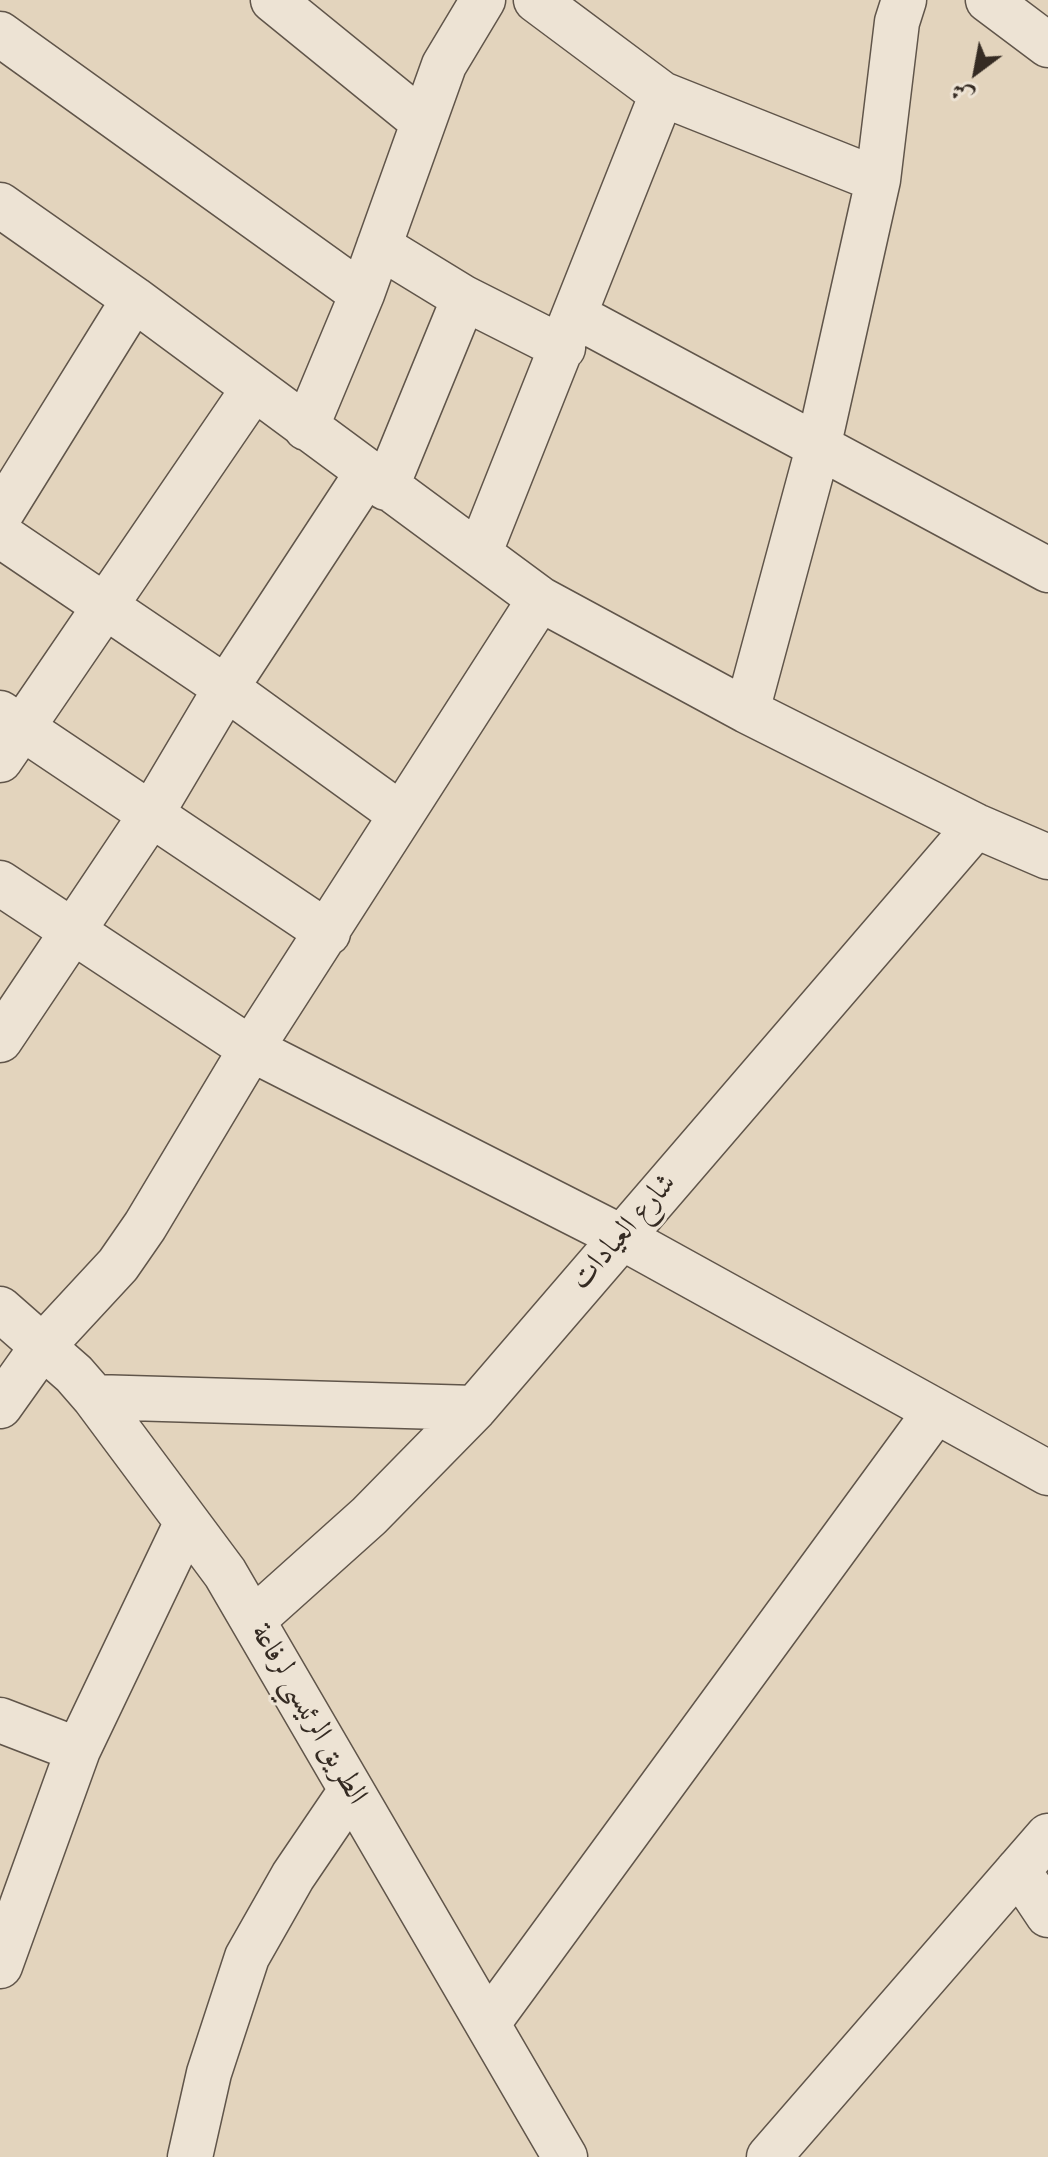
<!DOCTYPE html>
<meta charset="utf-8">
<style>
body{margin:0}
#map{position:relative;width:1048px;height:2157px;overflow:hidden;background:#e3d4bd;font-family:"IM FELL DW Pica",Amiri,serif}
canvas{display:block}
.north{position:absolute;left:936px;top:32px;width:80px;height:80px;-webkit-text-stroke:6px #ede3d4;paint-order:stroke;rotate:212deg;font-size:22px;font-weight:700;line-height:32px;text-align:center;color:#352b23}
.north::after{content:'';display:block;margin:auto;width:28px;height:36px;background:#352b23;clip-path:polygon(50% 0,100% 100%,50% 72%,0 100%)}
</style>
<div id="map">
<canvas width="1048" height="2157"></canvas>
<div class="north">ش</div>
</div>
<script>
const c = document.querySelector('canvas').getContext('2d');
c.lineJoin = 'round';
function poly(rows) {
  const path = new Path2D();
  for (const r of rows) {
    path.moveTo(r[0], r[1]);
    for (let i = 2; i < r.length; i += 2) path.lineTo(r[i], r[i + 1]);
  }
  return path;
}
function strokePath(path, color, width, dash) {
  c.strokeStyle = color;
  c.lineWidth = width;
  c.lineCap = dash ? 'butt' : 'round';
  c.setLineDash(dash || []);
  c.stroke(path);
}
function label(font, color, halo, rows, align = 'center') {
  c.font = font + ' "IM FELL DW Pica",Amiri,serif';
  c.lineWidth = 6;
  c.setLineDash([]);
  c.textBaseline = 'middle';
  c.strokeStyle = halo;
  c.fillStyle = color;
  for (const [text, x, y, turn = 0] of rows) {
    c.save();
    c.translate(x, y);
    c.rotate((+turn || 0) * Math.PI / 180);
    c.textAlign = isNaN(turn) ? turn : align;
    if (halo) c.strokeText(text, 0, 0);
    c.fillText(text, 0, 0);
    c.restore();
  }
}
const minor = poly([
 [273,0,423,122],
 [536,0,662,94],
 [988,0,1048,45],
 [0,34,362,294],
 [0,205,134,299,540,599,747,711,976,826,1048,857],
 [379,246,464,298,563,348],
 [576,316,1048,570],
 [306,428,362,294,444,65,483,0],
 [386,488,464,298],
 [0,515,134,299],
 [0,535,226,688,400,814],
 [479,554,662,94,878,180],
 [747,711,818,448,878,180,897,22,904,0],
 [0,713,328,933],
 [0,760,254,388],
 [0,883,251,1049,621,1237,1048,1473],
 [0,1040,150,816,226,688,367,473],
 [0,1309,74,1374,94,1397,225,1573,565,2157],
 [94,1397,475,1408],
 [0,1406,42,1347,118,1265,145,1226,251,1049,540,599],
 [253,1620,369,1516,475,1408,976,826],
 [0,1720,78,1750],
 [1018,1870,1048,1915],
 [0,1966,78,1750,186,1524],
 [488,2023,936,1411],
 [190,2157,209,2073,247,1957,293,1876,350,1792],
 [769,2157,1048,1836]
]);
strokePath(minor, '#60554a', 47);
strokePath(minor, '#ede3d4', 44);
label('30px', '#352b23', '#ede3d4', [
 ["شارع العيادات",625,1233,-49],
 ["الطريق الرئيسي لرفاعة",307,1715,60]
]);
</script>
